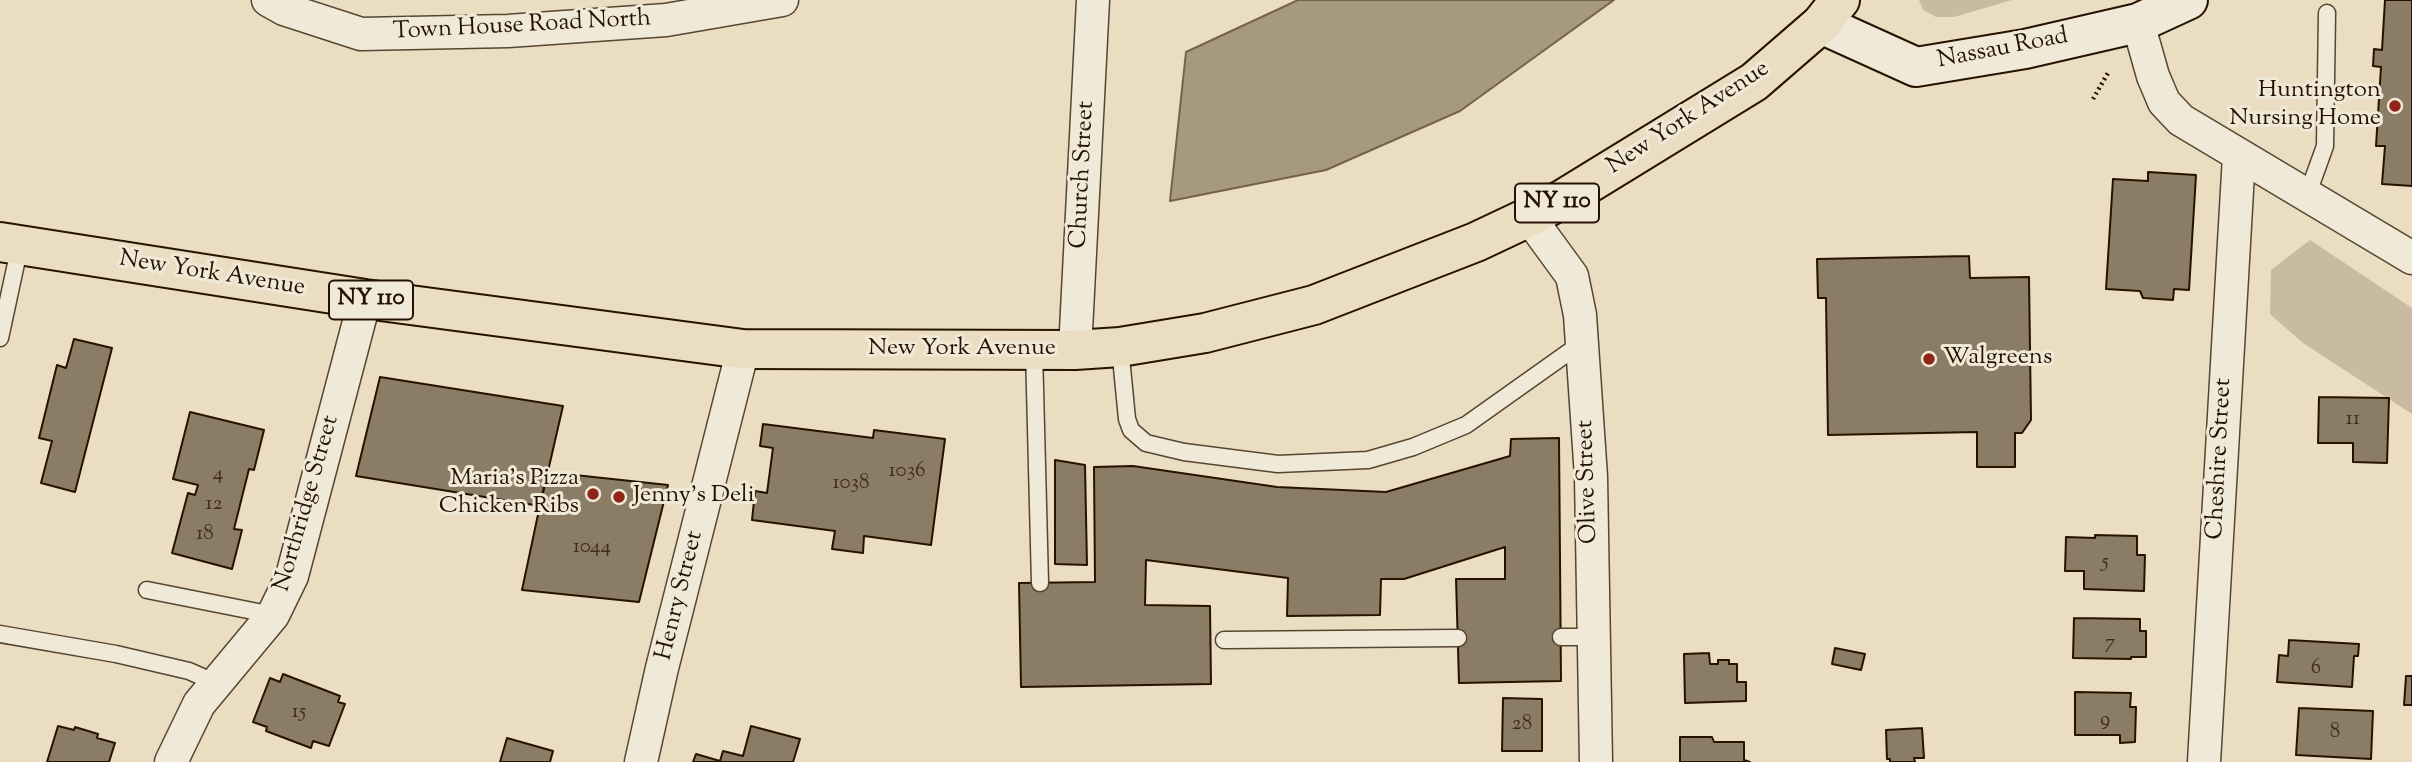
<!DOCTYPE html>
<style>
body{margin:0}
canvas{display:block;background:#eaddc2}
</style>
<canvas width="2412" height="762"></canvas>
<script>
const c = document.querySelector('canvas').getContext('2d');
c.lineJoin = 'round';
function paint(path, color) {
  c.fillStyle = color;
  c.fill(path, 'evenodd');
}
function poly(rows) {
  const path = new Path2D();
  for (const r of rows) {
    path.moveTo(r[0], r[1]);
    for (let i = 2; i < r.length; i += 2) path.lineTo(r[i], r[i + 1]);
  }
  return path;
}
function strokePath(path, color, width, dash) {
  c.strokeStyle = color;
  c.lineWidth = width;
  c.lineCap = dash ? 'butt' : 'round';
  c.setLineDash(dash || []);
  c.stroke(path);
}
function label(font, color, halo, rows, align = 'center') {
  c.font = font + ' "Sorts Mill Goudy",serif';
  c.lineWidth = 6;
  c.setLineDash([]);
  c.textBaseline = 'middle';
  c.strokeStyle = halo;
  c.fillStyle = color;
  for (const [text, x, y, turn = 0] of rows) {
    c.save();
    c.translate(x, y);
    c.rotate((+turn || 0) * Math.PI / 180);
    c.textAlign = isNaN(turn) ? turn : align;
    if (halo) c.strokeText(text, 0, 0);
    c.fillText(text, 0, 0);
    c.restore();
  }
}
paint(poly([
 [1919,0,2012,0,1954,17,1936,17,1923,10],
 [2310,240,2412,308,2412,414,2303,343,2270,314,2271,270]
]), '#c9bba1');
const water = poly([
 [1298,0,1614,0,1460,111,1326,170,1170,201,1186,52,1298,0]
]);
paint(water, '#a79880');
strokePath(water, '#73634d', 2);
const building = poly([
 [2385,0,2412,0,2412,186,2382,184,2385,146,2376,146,2381,67,2373,66,2374,49,2382,50,2385,0],
 [2148,172,2196,175,2189,290,2174,289,2173,300,2143,298,2140,291,2106,289,2113,179,2148,181,2148,172],
 [1969,256,1970,278,2029,277,2031,420,2022,433,2015,433,2015,467,1977,467,1977,432,1828,435,1826,298,1818,298,1817,259,1969,256],
 [74,339,112,348,75,492,41,483,52,441,39,438,57,365,66,368,74,339],
 [380,377,563,406,540,506,356,476,380,377],
 [2319,397,2389,398,2387,463,2353,462,2353,443,2318,443,2319,397],
 [190,412,264,430,254,470,249,469,234,529,242,530,232,569,172,553,188,493,195,495,198,485,173,479,190,412],
 [763,424,873,438,874,430,945,439,931,545,864,536,863,553,832,549,835,531,752,520,755,491,767,493,773,448,760,446,763,424],
 [1559,438,1561,681,1459,683,1456,579,1505,579,1505,547,1404,579,1381,579,1380,615,1287,616,1288,578,1146,560,1145,605,1210,606,1211,684,1021,687,1019,583,1095,582,1094,467,1133,466,1277,487,1386,492,1510,456,1511,439,1559,438],
 [1055,460,1085,465,1087,565,1055,564,1055,460],
 [547,472,668,485,639,602,522,590,547,472],
 [2095,535,2137,536,2137,555,2145,555,2144,591,2084,589,2084,571,2065,571,2066,537,2095,538,2095,535],
 [2074,618,2140,619,2140,631,2146,631,2146,657,2131,657,2131,659,2073,658,2074,618],
 [2289,640,2359,644,2358,656,2354,656,2352,687,2277,682,2279,655,2288,656,2289,640],
 [1835,648,1865,654,1861,670,1832,664,1835,648],
 [1709,653,1710,664,1718,664,1718,660,1729,660,1729,664,1737,664,1737,682,1746,682,1746,701,1685,703,1684,654,1709,653],
 [283,674,340,696,338,702,345,704,329,746,313,741,311,748,266,731,267,727,253,722,270,678,280,682,283,674],
 [2406,676,2412,676,2412,705,2404,705,2406,676],
 [2075,692,2131,693,2130,707,2136,707,2135,742,2120,743,2120,735,2075,735,2075,692],
 [1503,698,1542,699,1542,751,1502,751,1503,698],
 [2299,708,2373,711,2371,759,2296,755,2299,708],
 [58,726,74,730,75,727,98,734,97,738,115,743,109,762,47,762,58,726],
 [751,726,800,739,793,762,693,762,696,754,720,761,723,751,743,756,751,726],
 [1922,728,1924,758,1914,758,1915,762,1890,762,1890,759,1887,759,1886,730,1922,728],
 [1680,737,1712,737,1714,742,1744,742,1744,760,1750,762,1680,762,1680,737],
 [507,738,553,751,550,762,500,762,507,738]
]);
paint(building, '#8b7c65');
strokePath(building, '#251300', 2);
const lane = poly([
 [2307,196,2325,146,2327,13],
 [0,338,20,245],
 [1120,347,1127,419,1131,430,1146,443,1184,452,1278,464,1368,460,1413,447,1466,425,1583,342],
 [1034,350,1040,583],
 [147,590,273,615],
 [0,634,116,654,189,671,216,683],
 [1561,637,1594,637],
 [1224,640,1458,638]
]);
const street = poly([
 [268,0,284,9,361,34,508,31,666,20,782,0],
 [2138,23,2153,76,2164,102,2181,120,2412,258],
 [1529,217,1572,276,1580,315,1591,477,1596,762],
 [1075,350,1093,0],
 [171,762,199,704,273,615,292,576,365,299],
 [641,762,662,668,743,349],
 [2204,762,2239,156]
]);
const secondary = poly([
 [1821,24,1916,67,2025,49,2138,23,2188,0]
]);
const primary = poly([
 [0,242,365,299,743,349,1075,350,1120,347,1205,333,1314,305,1476,242,1529,217,1565,198,1754,82,1821,24,1840,0]
]);
strokePath(lane, '#564630', 19);
strokePath(street, '#564630', 35);
strokePath(secondary, '#251300', 42);
strokePath(primary, '#251300', 42);
strokePath(poly([
 [2093,99,2108,73]
]), '#251300', 4.5, [2, 3.5]);
strokePath(lane, '#f1e9d7', 16);
strokePath(street, '#f1e9d7', 32);
strokePath(secondary, '#f1e9d7', 38);
strokePath(primary, '#eaddc2', 38);
for (const [x, y, r, color] of [
 [2395,106,7,"#8f2418"],
 [1929,359,7,"#8f2418"],
 [593,494,7,"#8f2418"],
 [619,497,7,"#8f2418"]
]) {
  const dot = new Path2D();
  dot.arc(x, y, r, 0, 2 * Math.PI);
  c.fillStyle = color;
  c.fill(dot);
  strokePath(dot, '#f1e9d7', 2.5);
}
label('21px', '#3e2d19', null, [
 ["11",2353,420],
 ["1036",907,472],
 ["4",218,475],
 ["1038",851,484],
 ["12",214,505],
 ["18",205,535],
 ["1044",592,548],
 ["5",2105,563],
 ["7",2110,644],
 ["6",2316,669],
 ["15",299,713],
 ["9",2105,721],
 ["28",1522,725],
 ["8",2335,733]
]);
for (const [x, y, w] of [
 [1557,203,84],
 [371,300,84]
]) {
  const box = new Path2D();
  box.roundRect(x - w / 2, y - 19.5, w, 39, 5);
  c.fillStyle = '#f1e9d7';
  c.fill(box);
  strokePath(box, '#251300', 2);
}
label('bold 23px', '#251300', null, [
 ["NY 110",1557,203],
 ["NY 110",371,300]
]);
label('24px', '#251300', '#f1e9d7', [
 ["Town House Road North",522,27,-3],
 ["Nassau Road",2003,50,-11],
 ["New York Avenue",1689,119,-33],
 ["Church Street",1084,175,-87],
 ["New York Avenue",212,275,9],
 ["New York Avenue",962,350],
 ["Cheshire Street",2221,459,-87],
 ["Olive Street",1589,482,-92],
 ["Northridge Street",308,504,-74],
 ["Henry Street",681,596,-76]
]);
label('24px', '#251300', '#f1e9d7', [
 ["Huntington",2381,92],
 ["Nursing Home",2381,120],
 ["Walgreens",1943,359,"left"],
 ["Maria's Pizza",579,480],
 ["Chicken Ribs",579,508],
 ["Jenny's Deli",633,497,"left"]
], 'right');
</script>
